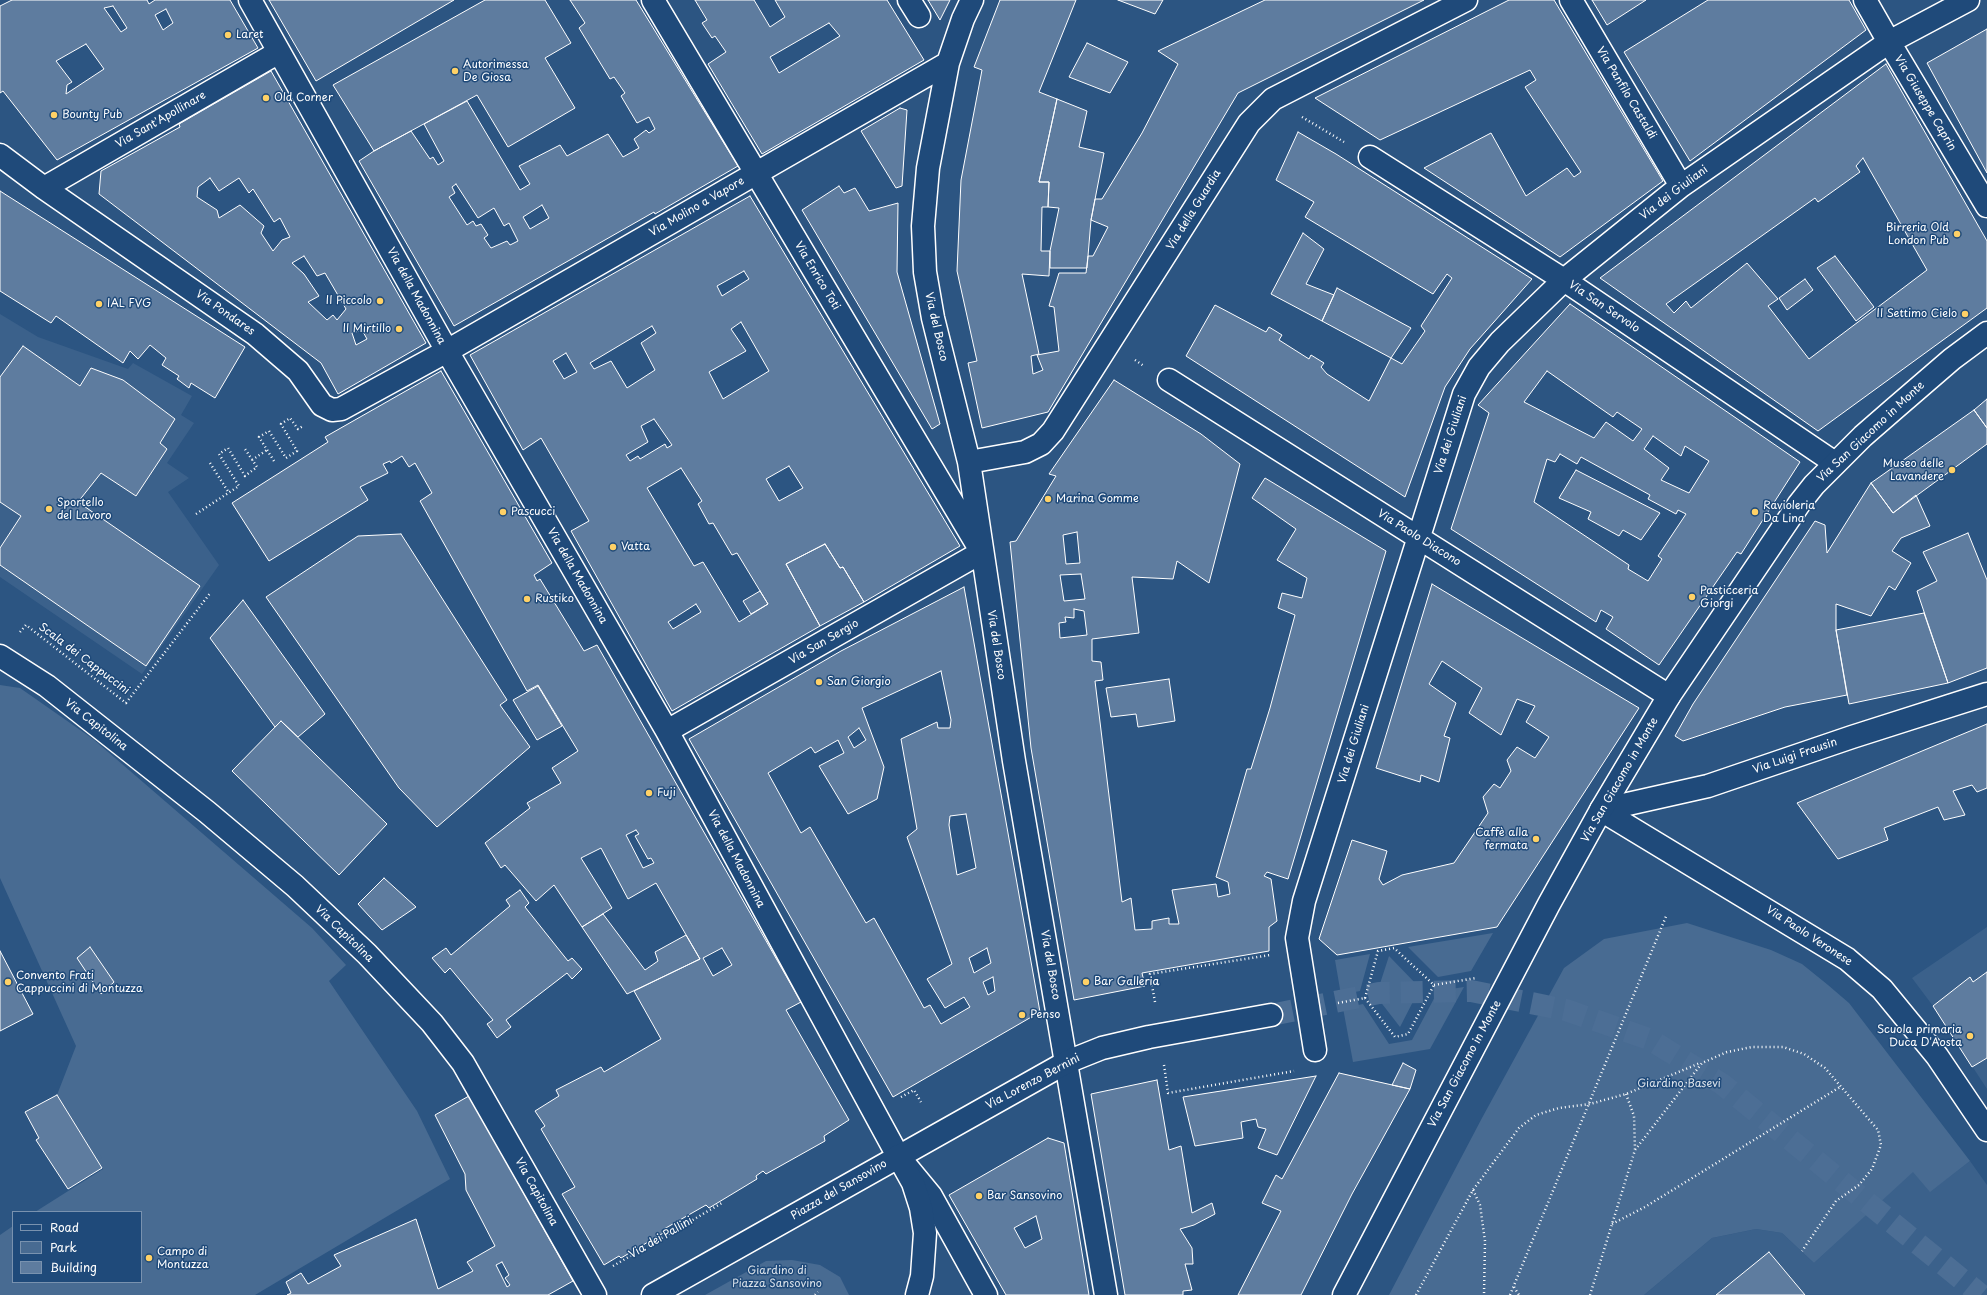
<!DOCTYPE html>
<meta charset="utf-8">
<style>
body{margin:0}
#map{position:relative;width:1987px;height:1295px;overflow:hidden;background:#2c5582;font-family:"Playpen Sans",sans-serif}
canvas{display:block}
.legend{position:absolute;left:12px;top:1211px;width:130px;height:72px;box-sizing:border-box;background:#1f4a7a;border:1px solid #7992af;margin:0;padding:5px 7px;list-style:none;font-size:12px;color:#fff}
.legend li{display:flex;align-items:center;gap:8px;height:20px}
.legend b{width:20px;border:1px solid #7992af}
</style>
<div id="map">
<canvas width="1987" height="1295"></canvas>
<ul class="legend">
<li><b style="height:5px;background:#1f4a7a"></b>Road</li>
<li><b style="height:11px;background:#486b92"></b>Park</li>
<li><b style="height:11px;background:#5e7c9f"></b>Building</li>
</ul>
</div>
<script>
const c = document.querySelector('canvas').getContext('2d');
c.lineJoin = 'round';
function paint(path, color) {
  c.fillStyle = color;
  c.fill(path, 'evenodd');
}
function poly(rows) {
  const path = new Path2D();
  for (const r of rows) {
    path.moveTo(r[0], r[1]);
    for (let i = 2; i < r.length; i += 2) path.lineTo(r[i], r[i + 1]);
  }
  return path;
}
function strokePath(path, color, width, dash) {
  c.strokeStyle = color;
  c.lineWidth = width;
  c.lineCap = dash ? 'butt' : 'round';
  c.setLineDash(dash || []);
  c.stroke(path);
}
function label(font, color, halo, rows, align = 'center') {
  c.font = font + ' "Playpen Sans",sans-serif';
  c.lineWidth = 3;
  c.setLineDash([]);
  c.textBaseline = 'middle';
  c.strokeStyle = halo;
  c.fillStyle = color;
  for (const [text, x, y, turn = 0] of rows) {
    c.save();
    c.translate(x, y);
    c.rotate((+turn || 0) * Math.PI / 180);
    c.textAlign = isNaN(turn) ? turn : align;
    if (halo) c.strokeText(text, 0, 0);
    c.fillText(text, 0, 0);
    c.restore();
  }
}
paint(poly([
 [0,314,38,337,128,369,133,363,192,396,181,415,194,423,167,463,189,478,168,492,219,565,142,674,0,577],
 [1987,927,1987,1089,1933,1006,1912,978],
 [1970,1161,1987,1185,1987,1295,1644,1295,1712,1238,1756,1229,1782,1233,1814,1263,1913,1171,1937,1186]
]), '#3b618b');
paint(poly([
 [0,685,20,688,93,739,312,928,346,965,329,981,417,1111,450,1179,255,1295,0,1295,0,1235,13,1226,13,1282,141,1282,141,1212,35,1212,103,1169,57,1095,76,1046,0,878],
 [1687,923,1771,950,1802,964,1828,985,1849,1003,1970,1161,1930,1192,1913,1172,1814,1263,1782,1233,1756,1229,1712,1238,1644,1295,1389,1295,1482,1118,1564,968,1604,939],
 [1493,933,1471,971,1438,977,1408,947],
 [1370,954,1360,991,1341,995,1335,960],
 [1389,956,1420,988,1400,1027,1376,996],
 [1464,987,1430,1049,1353,1062,1343,1008,1363,1004,1389,1044,1412,1040,1438,991],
 [792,1260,820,1265,840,1277,849,1295,705,1295,766,1261]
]), '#486b92');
const building = poly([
 [12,0,147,0,149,4,155,0,230,0,258,48,57,160,3,91,0,93,0,6,12,0],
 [113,6,127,28,121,32,104,8,113,6],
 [166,9,173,23,163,30,155,15,166,9],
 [86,44,104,69,66,94,67,85,72,82,56,61,86,44],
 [269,0,454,0,316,81,269,0],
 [485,0,545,0,571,43,545,58,575,108,508,147,477,95,374,151,333,85,485,0],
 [570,0,636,0,738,166,655,214,654,212,454,326,359,161,374,151,411,131,430,159,433,157,438,165,444,161,424,124,467,101,520,190,530,184,519,166,560,145,567,156,608,134,623,157,639,148,634,139,646,130,649,133,655,129,649,117,637,123,621,96,625,93,614,77,610,79,579,28,585,23,570,0],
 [456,184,478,218,494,208,504,226,509,223,518,241,510,245,507,241,491,248,484,238,488,235,481,224,476,226,473,221,467,225,449,197,455,193,452,187,456,184],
 [542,205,549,218,530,229,523,217,542,205],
 [695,0,754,0,770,27,785,17,775,0,887,0,924,60,762,154,708,64,726,52,715,36,712,38,702,23,707,20,695,0],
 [829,23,840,36,779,73,770,57,829,23],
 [928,0,950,0,940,20,928,0],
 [1000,0,1076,0,1039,92,1057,99,1039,182,1049,182,1048,207,1042,207,1041,251,1050,251,1049,276,1022,274,1039,354,1031,356,1033,374,1043,370,1037,355,1059,351,1054,307,1049,306,1059,273,1086,273,1088,256,1093,256,1108,227,1091,220,1095,199,1102,199,1142,133,1178,64,1158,51,1265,0,1424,0,1238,93,1048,412,982,428,968,363,977,361,957,271,961,180,982,70,974,67,1000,0],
 [1118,0,1163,0,1155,14,1118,0],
 [1509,0,1554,0,1663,181,1560,257,1424,168,1491,133,1526,196,1567,168,1574,177,1581,172,1525,87,1536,80,1530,70,1380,140,1315,98,1509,0],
 [1592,0,1646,0,1607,25,1592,0],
 [1708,0,1849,0,1866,30,1690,161,1624,52,1708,0],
 [1987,29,1987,173,1927,63,1987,29],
 [1087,43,1128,62,1110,93,1069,77,1087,43],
 [1886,64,1987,241,1987,308,1818,431,1600,278,1886,64],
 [1863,158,1927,270,1809,359,1768,306,1778,299,1747,263,1691,308,1686,301,1674,313,1666,304,1815,198,1818,202,1860,172,1856,166,1863,158],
 [271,71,426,343,338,394,321,363,99,194,101,171,180,127,179,124,271,71],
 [210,178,219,191,239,178,249,193,253,189,274,222,280,218,290,237,282,240,273,251,261,233,264,226,240,205,219,218,217,210,197,197,198,187,210,178],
 [304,256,317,276,325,273,346,309,337,320,333,315,327,320,308,302,319,296,304,274,292,263,304,256],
 [362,330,367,339,356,345,352,333,362,330],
 [1057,99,1087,111,1079,147,1104,153,1091,220,1087,268,1050,268,1050,251,1059,208,1048,207,1049,182,1039,182,1057,99],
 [900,108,907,110,902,186,896,188,861,131,900,108],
 [1298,132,1336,154,1532,279,1470,349,1445,387,1405,497,1186,356,1215,305,1266,332,1269,327,1282,335,1279,340,1309,359,1311,355,1324,363,1321,367,1327,374,1369,401,1391,358,1402,364,1425,331,1421,326,1452,278,1447,274,1433,294,1305,217,1314,202,1276,180,1298,132],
 [839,186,844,193,855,188,869,211,898,203,897,272,940,424,932,429,802,210,839,186],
 [0,191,245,347,215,398,191,383,189,388,177,379,179,376,162,365,166,358,150,345,138,359,130,351,123,363,56,316,51,323,0,291,0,191],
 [750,196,960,546,864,602,843,567,840,568,825,544,786,564,820,626,672,711,571,531,589,521,541,438,523,450,470,355,750,196],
 [744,271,749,279,722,296,717,286,744,271],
 [741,322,769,371,723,399,709,372,746,351,731,329,741,322],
 [652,326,656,333,641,343,655,370,627,388,611,361,594,369,590,363,652,326],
 [566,353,577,372,564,379,553,361,566,353],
 [654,419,672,445,667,448,665,444,640,459,638,456,630,461,626,455,648,442,641,426,654,419],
 [789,466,803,488,779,501,766,479,789,466],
 [681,468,702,501,698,504,709,524,713,523,732,555,737,553,768,604,739,622,703,562,694,566,647,488,681,468],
 [696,604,701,612,673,629,668,622,696,604],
 [1303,233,1324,249,1306,284,1334,295,1322,321,1271,294,1303,233],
 [1835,256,1874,307,1856,321,1817,268,1835,256],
 [1805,279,1813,290,1787,310,1779,298,1805,279],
 [1337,288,1411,328,1391,358,1322,321,1337,288],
 [1570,304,1800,462,1741,554,1737,552,1659,665,1606,629,1613,617,1601,610,1596,622,1451,529,1489,413,1478,405,1570,304],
 [1547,371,1613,417,1617,412,1642,429,1633,441,1606,422,1594,438,1524,402,1547,371],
 [1653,436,1681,456,1685,446,1709,461,1689,493,1661,480,1669,468,1644,449,1653,436],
 [1560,454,1577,464,1581,457,1650,495,1648,499,1676,514,1678,510,1686,514,1658,556,1662,559,1648,581,1628,569,1629,565,1534,502,1547,459,1555,462,1560,454],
 [23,346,80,386,91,368,123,380,175,419,160,443,167,449,136,496,101,473,78,502,200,586,146,666,0,565,0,548,21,516,0,502,0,377,23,346],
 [441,371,552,563,534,575,537,581,540,579,584,651,597,645,801,1002,786,1010,849,1120,824,1136,825,1141,766,1174,763,1171,756,1176,757,1179,709,1208,706,1205,664,1229,665,1232,621,1258,619,1256,604,1265,562,1194,575,1187,541,1129,545,1126,535,1111,559,1096,556,1090,601,1067,604,1072,661,1039,634,991,700,959,656,883,628,899,601,848,581,858,612,908,582,927,554,885,536,901,505,865,501,868,485,843,530,808,527,803,561,783,552,768,578,751,538,685,527,691,479,606,420,501,432,493,415,463,409,467,402,456,391,463,390,461,383,464,388,473,360,487,368,500,269,561,232,503,328,442,325,437,441,371],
 [636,830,639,834,635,836,648,859,651,858,654,863,643,868,626,835,636,830],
 [722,948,732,965,713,976,703,958,722,948],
 [1114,380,1201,434,1240,464,1209,583,1177,561,1173,579,1132,577,1139,633,1092,639,1092,661,1101,662,1103,680,1095,681,1122,902,1131,898,1135,930,1152,929,1152,921,1169,918,1169,924,1179,924,1172,890,1216,884,1218,897,1230,894,1228,882,1216,877,1247,769,1251,769,1270,708,1295,615,1278,608,1282,593,1302,598,1307,578,1277,560,1296,529,1252,498,1265,478,1386,551,1288,879,1267,872,1264,876,1271,879,1277,921,1269,927,1269,951,1142,973,1145,986,1074,1000,1031,748,1010,542,1016,541,1056,476,1049,474,1114,380],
 [1077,532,1080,563,1066,564,1063,535,1077,532],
 [1081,574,1085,599,1064,601,1060,575,1081,574],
 [1074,609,1084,611,1087,635,1060,638,1059,623,1066,622,1065,617,1074,618,1074,609],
 [1987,399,1987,428,1974,410,1987,399],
 [1974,410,1987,428,1987,444,1893,513,1871,483,1974,410],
 [1576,470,1660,513,1641,540,1623,530,1619,536,1588,519,1591,512,1559,498,1576,470],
 [1871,483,1893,513,1916,495,1930,526,1901,538,1892,551,1911,563,1895,590,1889,586,1871,616,1836,604,1836,630,1847,695,1785,707,1683,741,1675,736,1693,704,1815,521,1825,525,1827,553,1871,483],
 [1968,533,1987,580,1987,668,1948,683,1917,591,1937,581,1923,552,1968,533],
 [401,534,507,700,500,705,530,747,437,827,399,788,266,597,358,536,401,534],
 [825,544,840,568,843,567,864,602,820,626,786,564,825,544],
 [1432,584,1639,708,1497,927,1337,955,1319,939,1352,840,1387,851,1379,879,1383,885,1402,875,1454,863,1488,813,1483,797,1494,784,1500,788,1511,771,1507,760,1517,747,1535,758,1549,737,1526,722,1535,706,1517,699,1501,735,1469,713,1482,688,1442,661,1429,684,1456,703,1444,736,1450,738,1439,782,1421,775,1420,782,1376,768,1432,584],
 [964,587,1040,1012,893,1097,689,739,841,651,964,587],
 [941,671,951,720,950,728,938,728,937,722,901,739,917,829,907,837,952,964,927,979,945,1008,964,997,970,1007,941,1024,930,1005,924,1008,874,918,866,923,810,827,801,833,768,773,811,747,815,753,838,740,844,753,819,766,848,814,877,799,884,767,862,708,941,671],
 [859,728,866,740,854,748,848,737,859,728],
 [966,814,976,868,957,875,949,825,950,816,966,814],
 [987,948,991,963,974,973,969,958,987,948],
 [993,977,995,991,988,995,983,982,993,977],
 [760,591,768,604,751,614,743,601,760,591],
 [243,600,325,714,298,737,281,721,275,727,210,638,243,600],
 [1924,613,1948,683,1849,704,1836,630,1924,613],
 [1169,679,1175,721,1138,727,1136,714,1111,717,1106,688,1169,679],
 [538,686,562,726,537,740,513,700,538,686],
 [281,721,387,824,339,875,232,771,281,721],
 [1987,724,1987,788,1977,792,1972,785,1953,791,1965,815,1944,820,1938,807,1884,828,1888,840,1838,859,1797,803,1987,724],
 [384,878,416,907,382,930,358,904,384,878],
 [520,890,529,903,525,907,568,961,572,958,582,969,572,979,567,973,506,1020,511,1027,497,1038,487,1024,493,1020,450,968,445,973,432,958,446,948,451,955,510,906,506,900,520,890],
 [603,914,645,970,658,961,655,952,686,935,700,959,627,994,582,927,603,914],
 [90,947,114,982,101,994,77,958,90,947],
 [0,951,33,1014,0,1031,0,951],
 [1987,972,1987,1058,1972,1067,1933,1006,1970,977,1973,982,1987,972],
 [1403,1063,1416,1070,1410,1089,1392,1085,1403,1063],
 [1339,1073,1410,1089,1352,1194,1301,1295,1238,1295,1281,1211,1262,1203,1276,1175,1282,1179,1339,1073],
 [1316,1076,1277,1155,1258,1148,1266,1129,1258,1127,1256,1119,1241,1122,1243,1138,1195,1146,1183,1097,1316,1076],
 [1157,1080,1169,1150,1181,1146,1192,1213,1212,1203,1215,1214,1194,1225,1180,1229,1192,1248,1193,1264,1185,1264,1192,1290,1183,1291,1183,1295,1125,1295,1091,1094,1157,1080],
 [57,1095,102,1168,68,1189,36,1140,39,1138,25,1112,57,1095],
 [469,1096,573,1281,548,1295,287,1295,291,1293,286,1282,301,1273,308,1284,341,1266,334,1255,416,1219,438,1289,473,1271,467,1262,495,1246,466,1190,465,1174,435,1115,469,1096],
 [502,1262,509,1275,505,1278,510,1285,507,1287,496,1265,502,1262],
 [1048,1138,1064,1143,1089,1295,1006,1295,949,1195,1048,1138],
 [1036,1216,1042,1239,1025,1248,1014,1228,1036,1216],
 [1769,1252,1805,1295,1716,1295,1769,1252]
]);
paint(building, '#5e7c9f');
strokePath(building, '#fff', 1);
strokePath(poly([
 [1271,1015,1379,993,1471,991,1566,1010,1649,1039,1722,1084,1981,1295]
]), '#4c6e95', 22, [22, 11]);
const minor = poly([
 [250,0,447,351,667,731,898,1156,931,1196,986,1295],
 [653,0,977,544],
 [909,0,919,16],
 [972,0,963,19,948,63,928,168,923,226,925,272,933,318,969,462,1014,761,1106,1295],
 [1571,0,1681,186],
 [1865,0,1889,42,1987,206],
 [0,155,44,188,255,334,298,371,322,405,332,410,341,409,447,351,948,63],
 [1370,157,1564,280,1835,463],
 [44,188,279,52],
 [1169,380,1669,696],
 [969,462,1025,452,1041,444,1053,431,1249,123,1273,99,1466,0],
 [0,656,47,686,207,812,295,886,367,954,432,1023,463,1063,595,1295],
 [667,731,982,552],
 [1601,810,1847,959,1882,989,1937,1056,1987,1130],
 [1601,810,1708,786,1852,737,1987,694],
 [1315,1050,1297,938,1304,901,1464,394,1479,367,1500,342,1564,280,1681,186,1889,42,1968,0]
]);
const major = poly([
 [898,1156,913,1183,921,1208,925,1233,922,1276,917,1295],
 [653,1295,1067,1062,1102,1048,1149,1037,1271,1015],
 [1344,1295,1549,904,1601,810,1669,696,1799,504,1814,485,1863,436,1894,409,1952,359,1987,333]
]);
strokePath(minor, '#fff', 25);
strokePath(major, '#fff', 25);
strokePath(poly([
 [1302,117,1344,142],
 [1135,360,1144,366],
 [252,460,267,450],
 [274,461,259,437,269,431,286,458,297,451,281,424,290,418,298,429,303,426],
 [210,463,229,493],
 [196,514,239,486,219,454,228,448,245,476,257,467,245,449],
 [20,632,26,625,126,703,211,592],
 [1434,985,1476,978],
 [1365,998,1378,951,1394,948,1434,985],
 [1365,998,1395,1037,1408,1034,1434,985],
 [1155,1002,1150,974,1270,955],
 [1338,1003,1365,998],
 [1164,1065,1168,1093,1294,1071],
 [1626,1094,1634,1116,1635,1150],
 [901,1097,914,1090,921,1102],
 [1473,1190,1480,1205,1485,1241,1484,1295],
 [1612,1224,1645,1207,1840,1087],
 [613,1266,722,1203],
 [1514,1287,1519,1295],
 [815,1295,818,1292],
 [1416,1295,1473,1190,1519,1128,1536,1115,1559,1108,1590,1104,1626,1094,1700,1063],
 [1510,1295,1667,914],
 [1590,1295,1635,1150,1702,1063,1727,1052,1752,1047,1783,1047,1804,1054,1825,1068,1878,1130,1881,1145,1872,1169,1859,1185,1836,1201,1802,1251]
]), '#fff', 2.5, [1, 3]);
strokePath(minor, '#1f4a7a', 22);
strokePath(major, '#1f4a7a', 22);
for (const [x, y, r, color] of [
 [228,35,4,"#ffd166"],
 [455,71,4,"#ffd166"],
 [266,98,4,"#ffd166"],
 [54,115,4,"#ffd166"],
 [1957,234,4,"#ffd166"],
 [380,301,4,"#ffd166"],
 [99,304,4,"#ffd166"],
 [1965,314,4,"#ffd166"],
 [399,329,4,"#ffd166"],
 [1952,470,4,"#ffd166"],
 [1048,499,4,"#ffd166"],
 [49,509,4,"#ffd166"],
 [503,512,4,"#ffd166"],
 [1755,512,4,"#ffd166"],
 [613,547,4,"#ffd166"],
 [1692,597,4,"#ffd166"],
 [527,599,4,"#ffd166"],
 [819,682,4,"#ffd166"],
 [649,793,4,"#ffd166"],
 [1536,839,4,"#ffd166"],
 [8,982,4,"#ffd166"],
 [1086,982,4,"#ffd166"],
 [1022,1015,4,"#ffd166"],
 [1970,1036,4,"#ffd166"],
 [979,1196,4,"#ffd166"],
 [149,1258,4,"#ffd166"]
]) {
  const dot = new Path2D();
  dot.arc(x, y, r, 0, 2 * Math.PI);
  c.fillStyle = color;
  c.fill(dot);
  strokePath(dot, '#1f4a7a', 1.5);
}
label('11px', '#fff', '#1f4a7a', [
 ["Laret",236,35],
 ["Autorimessa",463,65],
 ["De Giosa",463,78],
 ["Old Corner",274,98],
 ["Bounty Pub",62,115],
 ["Birreria Old",1949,228,"right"],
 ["London Pub",1949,241,"right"],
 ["Il Piccolo",372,301,"right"],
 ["IAL FVG",107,304],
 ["Il Settimo Cielo",1957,314,"right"],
 ["Il Mirtillo",391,329,"right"],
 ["Museo delle",1944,464,"right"],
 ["Lavandere",1944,477,"right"],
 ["Marina Gomme",1056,499],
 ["Sportello",57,503],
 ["del Lavoro",57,516],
 ["Ravioleria",1763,506],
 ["Da Lina",1763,519],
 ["Pascucci",511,512],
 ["Vatta",621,547],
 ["Pasticceria",1700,591],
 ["Giorgi",1700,604],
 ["Rustiko",535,599],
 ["San Giorgio",827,682],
 ["Fuji",657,793],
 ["Caffè alla",1528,833,"right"],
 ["fermata",1528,846,"right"],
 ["Convento Frati",16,976],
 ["Cappuccini di Montuzza",16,989],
 ["Bar Galleria",1094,982],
 ["Penso",1030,1015],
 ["Scuola primaria",1962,1030,"right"],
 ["Duca D'Aosta",1962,1043,"right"],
 ["Bar Sansovino",987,1196],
 ["Campo di",157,1252],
 ["Montuzza",157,1265]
], 'left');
label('11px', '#fff', '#1f4a7a', [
 ["Via Panfilo Castaldi",1626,93,59],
 ["Via Giuseppe Caprin",1925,103,59],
 ["Via Sant'Apollinare",161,120,-30],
 ["Via dei Giuliani",1674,193,-37],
 ["Via Molino a Vapore",697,207,-30],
 ["Via della Guardia",1194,210,-58],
 ["Via Enrico Toti",817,276,59],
 ["Via della Madonnina",416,296,61],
 ["Via San Servolo",1604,307,34],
 ["Via Pondares",225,313,35],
 ["Via del Bosco",936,327,77],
 ["Via San Giacomo in Monte",1871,432,-43],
 ["Via dei Giuliani",1451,435,-72],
 ["Via Paolo Diacono",1419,538,32],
 ["Via della Madonnina",577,576,60],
 ["Via San Sergio",824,642,-30],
 ["Via del Bosco",996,645,81],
 ["Scala dei Cappuccini",84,659,37],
 ["Via Capitolina",96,725,38],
 ["Via dei Giuliani",1354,744,-73],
 ["Via Luigi Frausin",1795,756,-19],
 ["Via San Giacomo in Monte",1620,780,-60],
 ["Via della Madonnina",736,859,62],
 ["Via Capitolina",344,934,44],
 ["Via Paolo Veronese",1809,936,33],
 ["Via del Bosco",1050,965,80],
 ["Via San Giacomo in Monte",1465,1064,-62],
 ["Via Lorenzo Bernini",1033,1082,-28],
 ["Piazza del Sansovino",839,1190,-30],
 ["Via Capitolina",536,1192,61],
 ["Via dei Pallini",661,1238,-30]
]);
label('11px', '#dae1e9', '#1f4a7a', [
 ["Giardino Basevi",1679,1084],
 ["Giardino di",777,1271],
 ["Piazza Sansovino",777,1284]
]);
</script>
